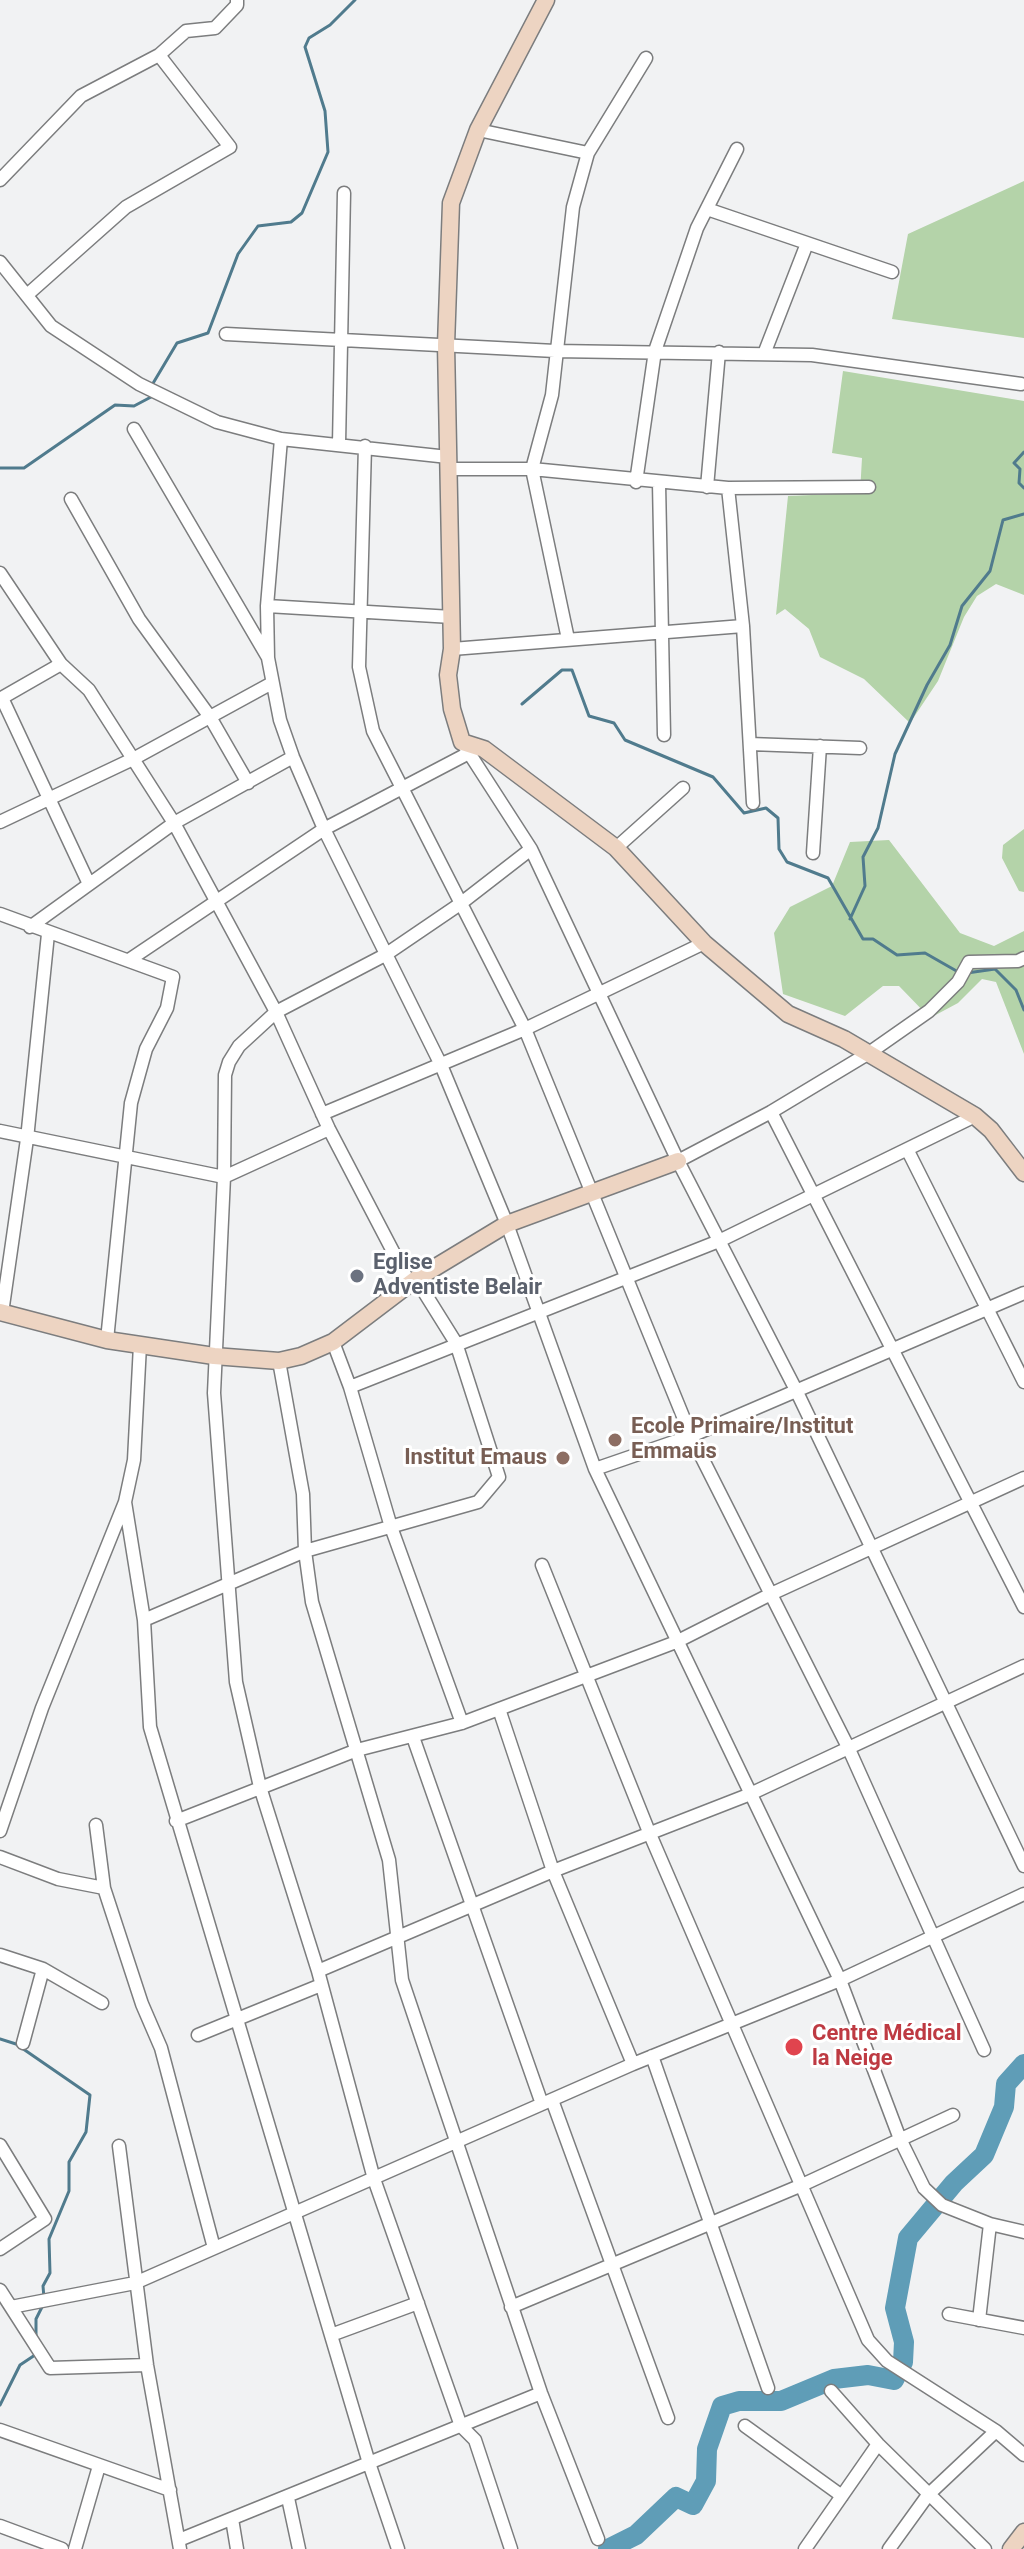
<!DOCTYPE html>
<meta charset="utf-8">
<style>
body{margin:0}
canvas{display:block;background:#f1f2f3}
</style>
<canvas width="1024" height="2549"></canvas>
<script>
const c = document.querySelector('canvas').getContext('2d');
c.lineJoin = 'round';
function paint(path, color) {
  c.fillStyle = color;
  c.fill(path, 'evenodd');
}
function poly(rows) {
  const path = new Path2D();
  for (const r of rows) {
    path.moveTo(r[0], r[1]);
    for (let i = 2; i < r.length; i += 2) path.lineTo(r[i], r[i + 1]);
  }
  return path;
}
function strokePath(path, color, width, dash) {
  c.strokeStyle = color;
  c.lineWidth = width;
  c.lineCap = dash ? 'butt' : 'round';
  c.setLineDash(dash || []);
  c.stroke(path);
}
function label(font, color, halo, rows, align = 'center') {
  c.font = font + ' Roboto,sans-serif';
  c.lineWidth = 6;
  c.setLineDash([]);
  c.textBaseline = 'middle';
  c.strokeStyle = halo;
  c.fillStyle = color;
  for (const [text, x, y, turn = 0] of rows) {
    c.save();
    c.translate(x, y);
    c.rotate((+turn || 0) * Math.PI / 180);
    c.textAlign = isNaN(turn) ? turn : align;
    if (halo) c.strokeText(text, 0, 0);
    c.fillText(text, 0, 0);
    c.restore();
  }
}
paint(poly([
 [1024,181,1024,338,892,319,908,234],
 [843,371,1024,401,1024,595,996,584,977,596,964,617,938,681,910,723,864,679,820,657,809,629,785,609,776,615,788,496,860,493,862,458,832,453],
 [1024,829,1024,892,1019,891,1002,858,1003,845],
 [889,840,960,933,994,946,1024,931,1024,1054,996,982,982,979,958,1003,930,1018,899,986,883,986,845,1016,783,994,774,933,790,907,832,886,850,842]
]), '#b4d3a9');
strokePath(poly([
 [152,385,177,343,208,333,238,254,258,226,291,222,302,213,328,152,325,111,305,47,309,38,330,25,355,0],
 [1024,452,1014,463,1020,469,1019,483,1024,488],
 [0,468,24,468,115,405,134,406,151,397],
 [522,704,562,670,572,670,589,716,614,723,625,740,713,777,744,813,766,808,778,818,779,849,787,862,828,878,863,939,873,939,897,955,925,953,960,973],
 [850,919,865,886,863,857,878,828,895,754,927,685,950,645,962,606,990,571,1003,520,1024,514],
 [967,973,995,969,1016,990,1024,1010],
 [0,2039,16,2044,90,2095,86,2132,69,2162,69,2191,49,2239,50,2273,43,2286,44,2298],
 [36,2336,36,2319,43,2305],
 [0,2405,20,2365,35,2355]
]), '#507b8d', 3);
strokePath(poly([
 [608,2549,636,2535,676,2497,693,2505,706,2481,707,2449,722,2406,739,2401,781,2401,834,2379,868,2375,894,2380,903,2362,904,2342,895,2308,908,2238,954,2183,984,2155,1004,2107,1006,2084,1024,2064]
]), '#5f9db7', 20);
const street = poly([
 [478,130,588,153],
 [0,180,81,96,159,55,186,31,215,28,237,5,237,0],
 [707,209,892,272],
 [0,262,51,326,139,384,217,422,281,439,448,457],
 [27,295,126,207,230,147,159,55],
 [226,334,555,351,812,355,1021,384],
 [764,354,806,246],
 [134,429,267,656],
 [281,439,267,606,268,658,280,720,293,757,324,829,441,1065,507,1224,595,1469,840,1980,900,2139,924,2188,942,2205,990,2224,1024,2232],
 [339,444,344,193],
 [365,446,359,667,373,731,525,1029,691,1436,848,1747,984,2050],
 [449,469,532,469,728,488,869,487],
 [636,482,655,351,697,228,737,149],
 [659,483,664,735],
 [707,487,719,352],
 [728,488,743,626,753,803],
 [71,499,139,619,210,717,248,783],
 [0,573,61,664,89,690,174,823,276,1012,329,1129,410,1284],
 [267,606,452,617],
 [568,639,532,469,552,395,573,207,588,153,646,58],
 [452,649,743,626],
 [2,698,89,884],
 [0,699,61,664],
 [462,742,531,849,678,1161,796,1390,1024,1866],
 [750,744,860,748],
 [0,822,133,759,272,683],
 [616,848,683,788],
 [813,853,820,746],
 [0,914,173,977,167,1008,146,1049,131,1103,107,1340],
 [30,927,174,823,293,757],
 [129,960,324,829,467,754],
 [771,1112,1024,1607],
 [322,1114,525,1029,704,943],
 [0,1131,224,1177,329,1129],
 [908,1151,1024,1382],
 [678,1161,771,1112,869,1053,929,1011,958,982,969,962,1018,961,1024,958],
 [2,1313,27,1139,48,934],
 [333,1342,350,1387,391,1527,462,1723],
 [279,1361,303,1494,305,1551,312,1602,389,1860,402,1980,541,2393,598,2539],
 [350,1387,719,1241,975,1116],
 [595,1469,691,1436,1024,1293],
 [125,1502,144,1620,150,1727,369,2463,398,2549],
 [542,1565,649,1832,868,2340,887,2361,996,2431,1024,2455],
 [144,1620,305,1551,478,1502,499,1477,456,1343,416,1279],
 [499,1709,553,1871,633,2064],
 [413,1737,542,2104],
 [176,1821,357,1750,462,1723,676,1642,771,1594,1024,1478],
 [96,1825,104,1888,142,2004,161,2048,214,2248],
 [0,1831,42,1708,125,1502,134,1460,140,1345],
 [0,1857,58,1879,104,1888],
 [0,1955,43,1969,102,2003],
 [318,1971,553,1871,748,1795,1024,1666],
 [198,2035,321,1985],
 [23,2043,43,1969],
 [652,2056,768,2388],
 [552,2100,668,2418],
 [0,2145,45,2219,0,2249],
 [119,2146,147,2365,180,2549],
 [0,2290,50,2368,147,2365],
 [11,2307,135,2283,633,2064,840,1980,1024,1894],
 [511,2307,802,2185,953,2115],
 [949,2314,1024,2328],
 [979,2320,990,2224],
 [331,2335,418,2303],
 [831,2391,878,2444,985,2549],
 [745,2426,842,2496],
 [0,2430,170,2490],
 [288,2498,299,2549],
 [232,2519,237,2549],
 [0,2526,62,2549],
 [179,2540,541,2393],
 [75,2549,99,2466],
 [511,2549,475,2440,461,2426,374,2179,318,1971,260,1787,236,1682,214,1393,224,1177,225,1075,229,1062,239,1046,276,1012,385,955,460,904,531,849],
 [805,2549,878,2444],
 [889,2549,928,2495,996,2431]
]);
const secondary = poly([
 [546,0,478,130,451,203,446,345,452,649,448,675,452,709,462,742,484,749,616,848,704,943,788,1014,844,1039,975,1116,991,1130,1024,1173],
 [0,1312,107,1340,214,1356,279,1361,301,1356,333,1342,416,1279,507,1224,678,1161],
 [1011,2549,1024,2532]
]);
strokePath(street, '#7c7d7e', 15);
strokePath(secondary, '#7c7d7e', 19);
strokePath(street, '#fff', 12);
strokePath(secondary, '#edd4c2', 16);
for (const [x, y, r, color] of [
 [357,1276,8,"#6b7280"],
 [615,1440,8,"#8d6e63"],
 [563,1458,8,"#8d6e63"],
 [794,2047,10,"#e0444e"]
]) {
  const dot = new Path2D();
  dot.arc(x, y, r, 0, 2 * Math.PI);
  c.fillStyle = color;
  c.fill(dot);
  strokePath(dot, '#fff', 3);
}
label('bold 22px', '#5b616d', '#fff', [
 ["Eglise",373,1263],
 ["Adventiste Belair",373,1288]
], 'left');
label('bold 22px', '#785e54', '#fff', [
 ["Ecole Primaire/Institut",631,1427],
 ["Emmaüs",631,1452],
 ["Institut Emaus",547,1458,"right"]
], 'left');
label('bold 22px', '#be3a42', '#fff', [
 ["Centre Médical",812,2034],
 ["la Neige",812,2059]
], 'left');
</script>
